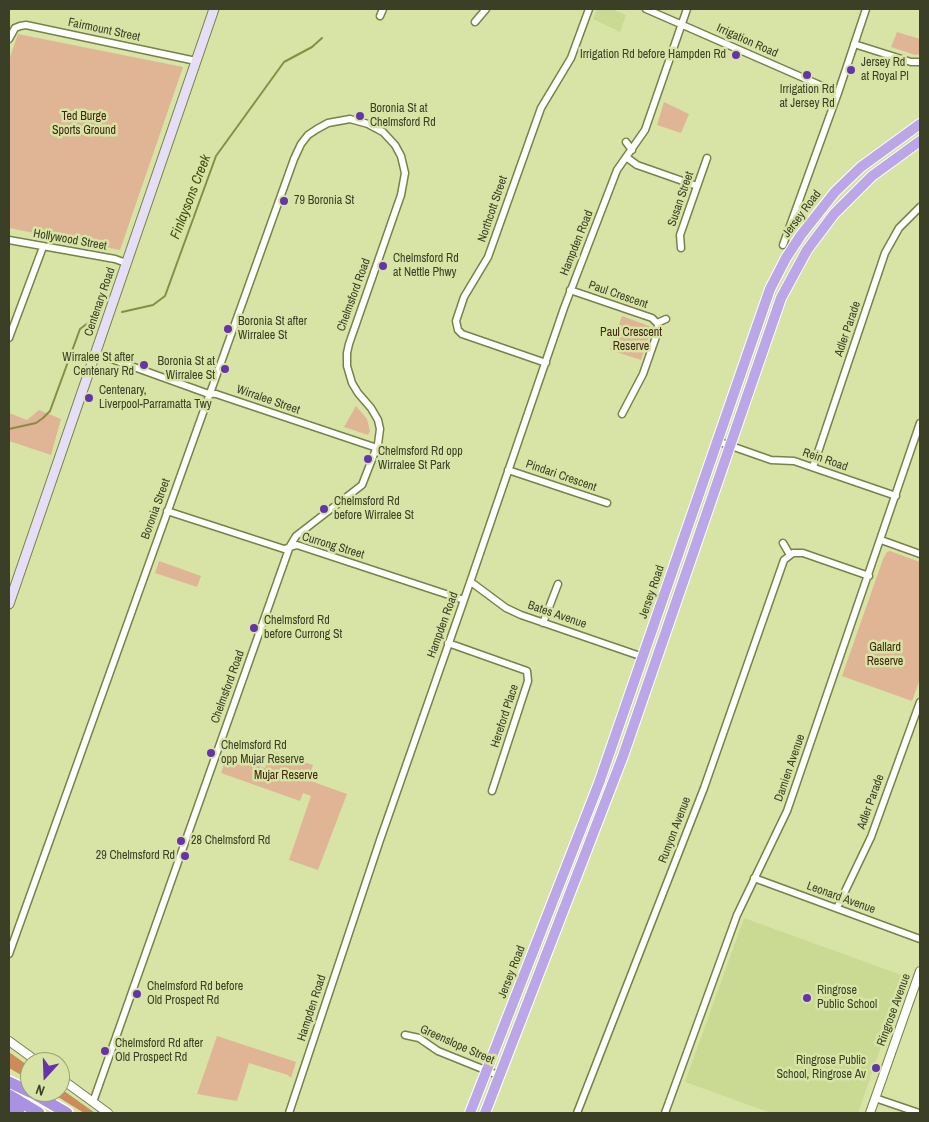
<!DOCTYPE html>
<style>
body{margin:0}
#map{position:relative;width:929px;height:1122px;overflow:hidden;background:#d7e4a5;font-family:"Archivo Narrow",sans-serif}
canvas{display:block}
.frame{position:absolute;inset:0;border:10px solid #3a3f26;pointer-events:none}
.north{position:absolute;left:20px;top:1052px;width:50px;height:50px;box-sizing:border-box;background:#d7e4a5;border:1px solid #98a272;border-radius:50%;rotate:200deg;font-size:14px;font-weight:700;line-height:20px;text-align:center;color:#3a3f26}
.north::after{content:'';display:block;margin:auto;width:18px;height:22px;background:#6534ab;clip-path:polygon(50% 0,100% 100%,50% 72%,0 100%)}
</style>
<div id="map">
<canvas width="929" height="1122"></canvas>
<div class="frame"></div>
<div class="north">N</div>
</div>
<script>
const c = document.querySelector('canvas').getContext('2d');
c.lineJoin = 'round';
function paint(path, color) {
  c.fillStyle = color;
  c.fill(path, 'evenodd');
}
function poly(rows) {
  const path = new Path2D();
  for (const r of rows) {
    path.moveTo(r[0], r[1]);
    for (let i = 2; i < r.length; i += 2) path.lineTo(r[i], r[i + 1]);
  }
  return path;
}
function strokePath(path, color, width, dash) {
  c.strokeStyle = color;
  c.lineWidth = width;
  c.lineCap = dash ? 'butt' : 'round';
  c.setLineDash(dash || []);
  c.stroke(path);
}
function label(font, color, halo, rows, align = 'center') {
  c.font = font + ' "Archivo Narrow",sans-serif';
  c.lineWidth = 5;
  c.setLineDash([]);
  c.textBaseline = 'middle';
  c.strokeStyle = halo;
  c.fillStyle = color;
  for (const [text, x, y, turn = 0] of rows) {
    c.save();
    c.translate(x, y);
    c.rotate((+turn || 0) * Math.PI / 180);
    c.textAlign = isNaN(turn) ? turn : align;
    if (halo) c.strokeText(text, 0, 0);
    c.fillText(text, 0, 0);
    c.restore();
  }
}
paint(poly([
 [597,9,612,9,626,15,620,32,593,19],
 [744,918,907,977,892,1020,889,1024,858,1113,771,1113,685,1082]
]), '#cbda93');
paint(poly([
 [897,32,920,39,920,54,915,55,891,47],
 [18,34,183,67,120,250,9,228,9,60],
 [664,102,689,114,681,133,657,125],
 [622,316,649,326,651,330,641,360,610,350],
 [356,406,367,419,370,431,368,435,344,427],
 [39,410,61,419,51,455,9,441,9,413,27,420],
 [890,551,920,562,920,679,912,701,842,676,883,559,887,552],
 [159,561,201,576,197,587,155,573],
 [271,751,313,765,308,780,347,794,318,870,289,860,311,796,303,793,300,801,221,773,227,756,265,768],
 [217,1036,296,1062,291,1078,288,1075,249,1063,237,1101,197,1094]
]), '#dfb596');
paint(poly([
 [9,1052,30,1067,30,1080,9,1068],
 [60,1088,95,1113,84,1113,50,1092,60,1092]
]), '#cb8b5a');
strokePath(poly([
 [122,312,153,305,165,296,216,156,284,62,312,47,322,38],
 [9,429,36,423,43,418,50,411,80,329,96,317]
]), '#829044', 2);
const minor = poly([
 [646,9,838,93],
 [380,16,383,9],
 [475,22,486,9],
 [9,39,15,28,20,26,26,25,196,61],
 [854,44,911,62,920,62],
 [626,142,632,150],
 [626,157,637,165,697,186],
 [9,240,115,259,126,263],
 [783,245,838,93,866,9],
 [681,248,680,235,707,158],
 [570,290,652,318,658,324,658,331,643,374,622,414],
 [657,323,666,319],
 [9,338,43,247],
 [95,353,206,393,216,394,377,448],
 [546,363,462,334,458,330,456,321,464,297,488,257,541,108,571,58,589,9],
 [717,441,771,460,794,461,896,496],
 [813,467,885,253,899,228,920,207],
 [508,470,607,503],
 [167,511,284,549,297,545,464,600],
 [881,540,920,554],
 [783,543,790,555],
 [471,582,506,608,521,615,643,657],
 [543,623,558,584],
 [448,643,527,671,528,681,492,791],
 [754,878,920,939],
 [837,908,871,837,920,702],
 [9,954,294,159,301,144,308,135,317,129,328,123,350,119,368,124,383,132,395,145,401,156,405,173,401,195,349,344,347,353,347,366,352,383,358,393,371,408,378,420,380,429,378,444,362,485,296,536,290,546,93,1102],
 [405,1035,419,1038,438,1051,500,1076],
 [875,1098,919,1113],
 [289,1113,380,840,464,600,564,308,617,170,645,130,687,9],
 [577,1113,704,788,784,560,793,553,803,553,869,576],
 [665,1113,737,915,787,811,920,423]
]);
const tertiary = poly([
 [9,1041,38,1062],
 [60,1078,108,1113],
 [870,1113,920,971]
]);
const secondary = poly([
 [9,604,214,9]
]);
const trunk = poly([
 [470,1113,599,783,770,289,786,258,801,235,835,192,861,167,920,124],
 [485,1113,623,756,781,298,807,250,834,214,872,176,920,141]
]);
const motorway = poly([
 [9,1082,30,1092],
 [31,1092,67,1113],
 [9,1095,39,1113],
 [9,1107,19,1113]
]);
strokePath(minor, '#778247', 9);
strokePath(tertiary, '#778247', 10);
strokePath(secondary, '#778247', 11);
strokePath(trunk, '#fff', 12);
strokePath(motorway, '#fff', 14);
strokePath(minor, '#fff', 6);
strokePath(tertiary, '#fff', 8);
strokePath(secondary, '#e6def6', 9);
strokePath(trunk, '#bba7e7', 10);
strokePath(motorway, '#aa91e1', 11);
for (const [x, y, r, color] of [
 [736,55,5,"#6534ab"],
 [851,70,5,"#6534ab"],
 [807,75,5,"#6534ab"],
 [360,116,5,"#6534ab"],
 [284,201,5,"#6534ab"],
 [383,266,5,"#6534ab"],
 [228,329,5,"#6534ab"],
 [144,365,5,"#6534ab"],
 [225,369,5,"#6534ab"],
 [89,398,5,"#6534ab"],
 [368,459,5,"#6534ab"],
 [324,509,5,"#6534ab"],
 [254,628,5,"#6534ab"],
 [211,753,5,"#6534ab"],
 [181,841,5,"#6534ab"],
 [185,856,5,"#6534ab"],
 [137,994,5,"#6534ab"],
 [807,998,5,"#6534ab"],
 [105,1051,5,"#6534ab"],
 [876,1068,5,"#6534ab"]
]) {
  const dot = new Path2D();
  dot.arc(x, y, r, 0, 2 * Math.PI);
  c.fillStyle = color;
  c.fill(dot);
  strokePath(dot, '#d7e4a5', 2);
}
label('12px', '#3a3f26', '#d7e4a5', [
 ["Fairmount Street",104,30,12],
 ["Irrigation Road",747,41,24],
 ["Susan Street",681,199,-71],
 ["Northcott Street",493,209,-71],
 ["Jersey Road",802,214,-53],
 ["Hollywood Street",70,240,10],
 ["Hampden Road",577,243,-68],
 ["Chelmsford Road",354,295,-70],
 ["Paul Crescent",618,295,19],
 ["Centenary Road",100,302,-71],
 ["Adler Parade",848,329,-71],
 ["Wirralee Street",268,400,19],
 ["Rein Road",825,460,19],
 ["Pindari Crescent",561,476,19],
 ["Boronia Street",156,509,-70],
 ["Currong Street",333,546,17],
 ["Jersey Road",652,592,-71],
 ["Bates Avenue",557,615,19],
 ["Hampden Road",443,625,-70],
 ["Chelmsford Road",228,687,-70],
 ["Hereford Place",505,716,-72],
 ["Damien Avenue",790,768,-71],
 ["Adler Parade",871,802,-70],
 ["Runyon Avenue",675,830,-69],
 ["Leonard Avenue",841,898,20],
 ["Jersey Road",512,972,-69],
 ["Hampden Road",312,1008,-72],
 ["Ringrose Avenue",894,1010,-70],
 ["Greenslope Street",457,1045,24]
]);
label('12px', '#3a3f26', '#d7e4a5', [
 ["Irrigation Rd before Hampden Rd",726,55,"right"],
 ["Jersey Rd",861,63],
 ["at Royal Pl",861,77],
 ["Irrigation Rd",807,90,"center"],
 ["at Jersey Rd",807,104,"center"],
 ["Boronia St at",370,109],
 ["Chelmsford Rd",370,123],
 ["79 Boronia St",294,201],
 ["Chelmsford Rd",393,259],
 ["at Nettle Phwy",393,273],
 ["Boronia St after",238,322],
 ["Wirralee St",238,336],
 ["Wirralee St after",134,358,"right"],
 ["Centenary Rd",134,372,"right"],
 ["Boronia St at",215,362,"right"],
 ["Wirralee St",215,376,"right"],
 ["Centenary,",99,391],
 ["Liverpool-Parramatta Twy",99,405],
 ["Chelmsford Rd opp",378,452],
 ["Wirralee St Park",378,466],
 ["Chelmsford Rd",334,502],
 ["before Wirralee St",334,516],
 ["Chelmsford Rd",264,621],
 ["before Currong St",264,635],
 ["Chelmsford Rd",221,746],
 ["opp Mujar Reserve",221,760],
 ["28 Chelmsford Rd",191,841],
 ["29 Chelmsford Rd",175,856,"right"],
 ["Chelmsford Rd before",147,987],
 ["Old Prospect Rd",147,1001],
 ["Ringrose",817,991],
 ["Public School",817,1005],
 ["Chelmsford Rd after",115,1044],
 ["Old Prospect Rd",115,1058],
 ["Ringrose Public",866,1061,"right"],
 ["School, Ringrose Av",866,1075,"right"]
], 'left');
label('12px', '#412611', '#d7e4a5', [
 ["Ted Burge",84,117],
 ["Sports Ground",84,131],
 ["Paul Crescent",631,333],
 ["Reserve",631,347],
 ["Gallard",885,648],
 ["Reserve",885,662],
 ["Mujar Reserve",286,776]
]);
label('italic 14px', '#434b12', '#d7e4a5', [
 ["Finlaysons Creek",191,197,-69]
]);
</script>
